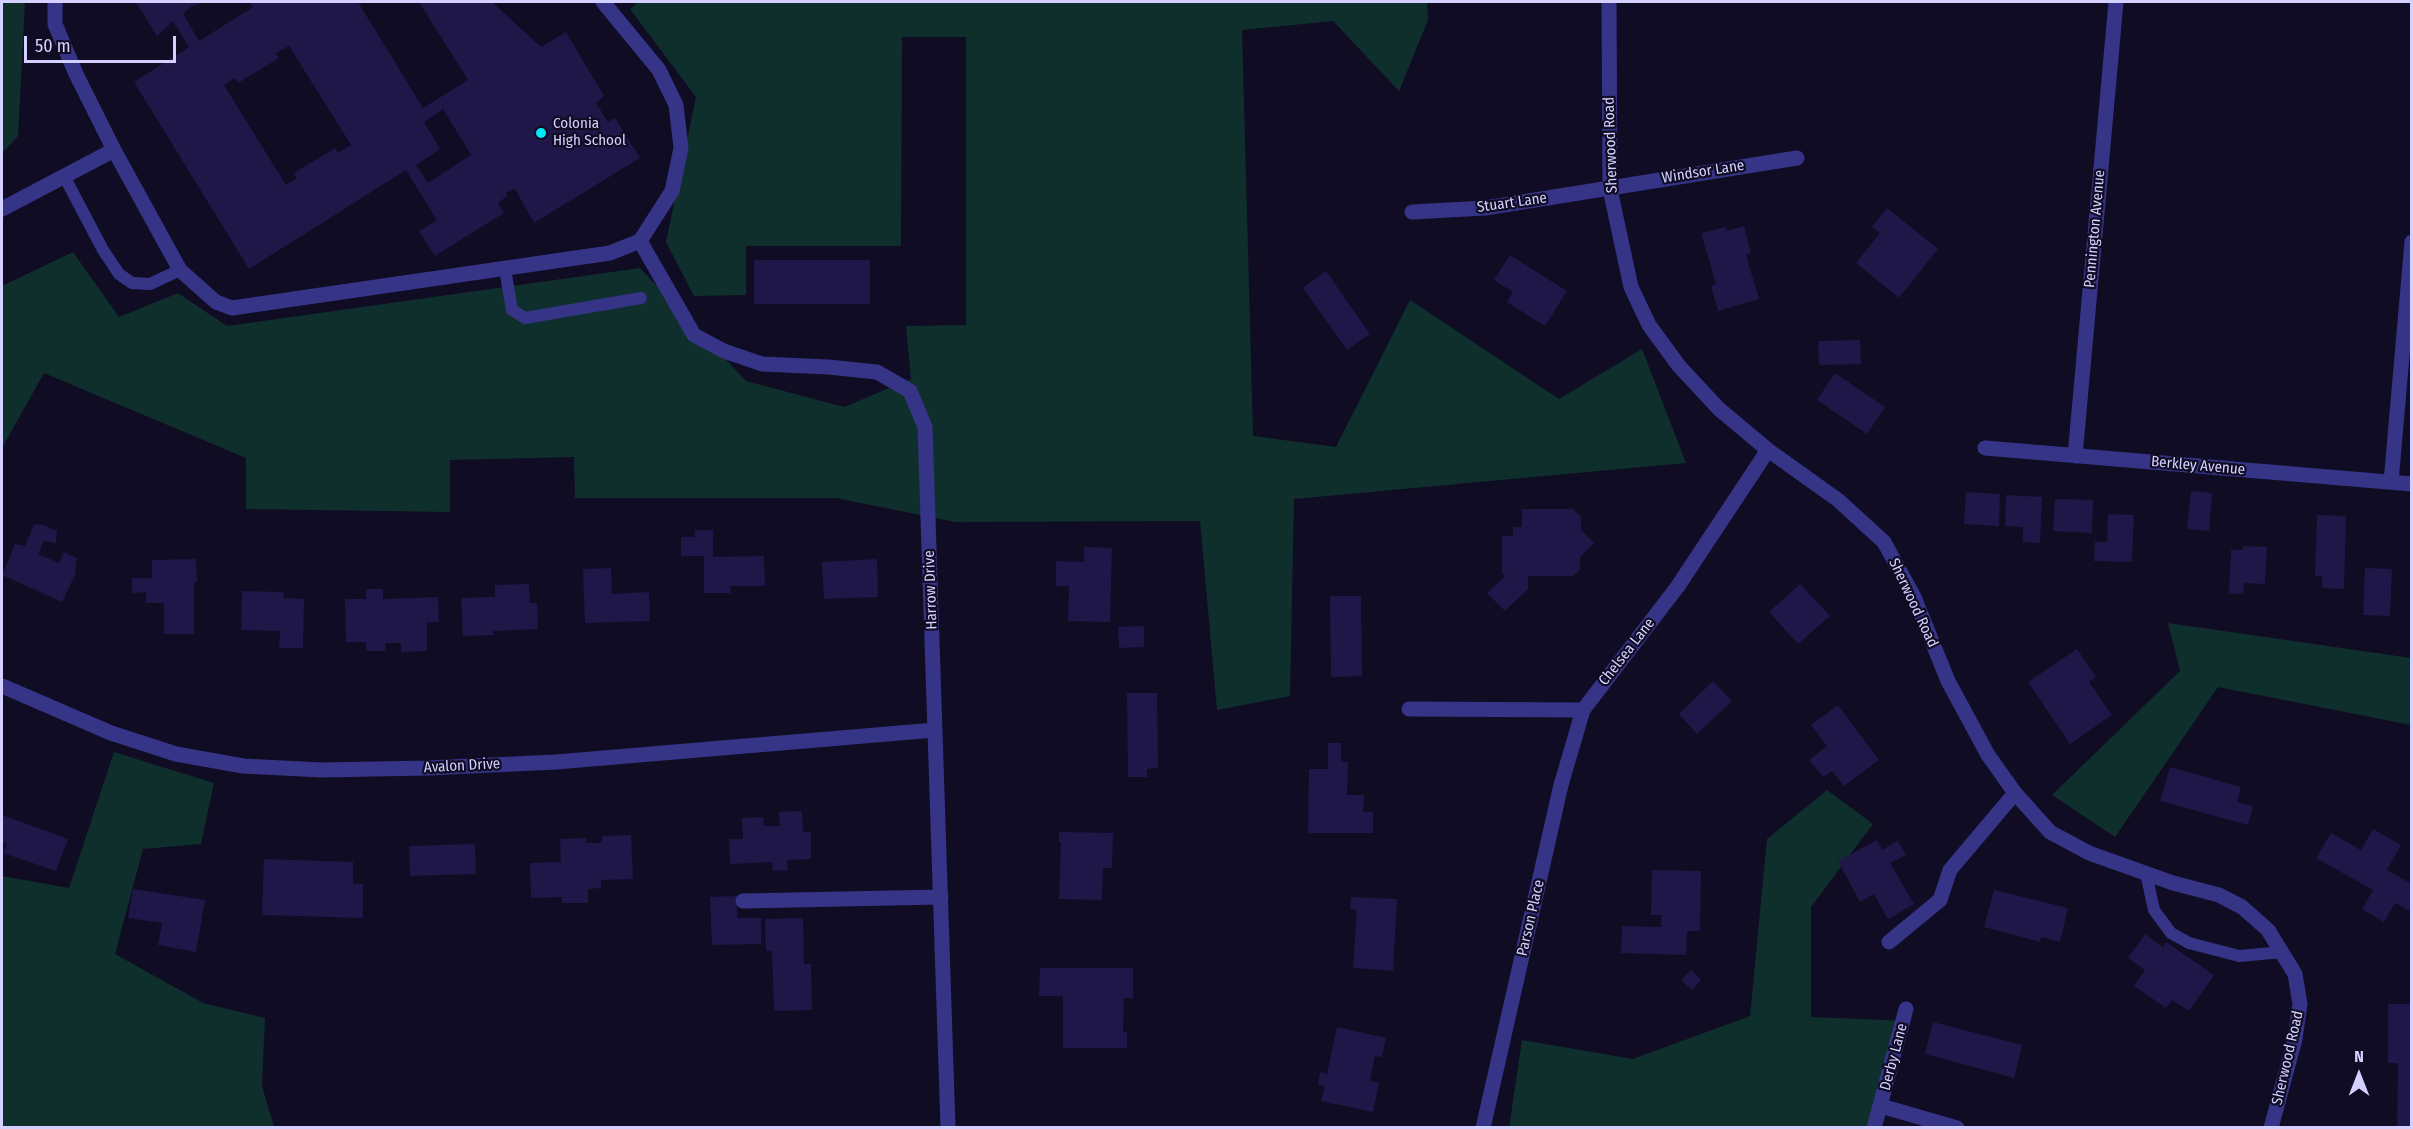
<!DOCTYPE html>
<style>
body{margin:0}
#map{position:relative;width:2413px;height:1129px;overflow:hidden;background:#100c24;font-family:"Fira Sans Condensed",sans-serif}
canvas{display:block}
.frame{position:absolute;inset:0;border:3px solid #d4d0ff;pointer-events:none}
.north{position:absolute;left:2329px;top:1045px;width:60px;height:60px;-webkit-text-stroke:4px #100c24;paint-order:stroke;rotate:0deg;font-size:16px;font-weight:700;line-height:24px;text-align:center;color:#d4d0ff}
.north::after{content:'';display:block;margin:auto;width:21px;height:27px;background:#d4d0ff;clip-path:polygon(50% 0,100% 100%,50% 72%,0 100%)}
.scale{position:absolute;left:24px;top:36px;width:152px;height:27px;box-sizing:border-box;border:3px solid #d4d0ff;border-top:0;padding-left:8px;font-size:18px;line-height:21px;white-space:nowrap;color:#d4d0ff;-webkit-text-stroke:4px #100c24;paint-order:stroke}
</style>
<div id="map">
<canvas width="2413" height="1129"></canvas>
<div class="frame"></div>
<div class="north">N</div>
<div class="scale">50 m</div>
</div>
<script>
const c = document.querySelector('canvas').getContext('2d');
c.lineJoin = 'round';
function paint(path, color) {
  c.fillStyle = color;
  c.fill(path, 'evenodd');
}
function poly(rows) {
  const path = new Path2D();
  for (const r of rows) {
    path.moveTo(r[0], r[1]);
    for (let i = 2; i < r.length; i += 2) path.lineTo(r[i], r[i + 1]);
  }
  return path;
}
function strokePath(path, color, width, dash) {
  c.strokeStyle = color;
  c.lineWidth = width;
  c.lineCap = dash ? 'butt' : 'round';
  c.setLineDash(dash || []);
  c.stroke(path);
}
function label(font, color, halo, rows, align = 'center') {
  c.font = font + ' "Fira Sans Condensed",sans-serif';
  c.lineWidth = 4.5;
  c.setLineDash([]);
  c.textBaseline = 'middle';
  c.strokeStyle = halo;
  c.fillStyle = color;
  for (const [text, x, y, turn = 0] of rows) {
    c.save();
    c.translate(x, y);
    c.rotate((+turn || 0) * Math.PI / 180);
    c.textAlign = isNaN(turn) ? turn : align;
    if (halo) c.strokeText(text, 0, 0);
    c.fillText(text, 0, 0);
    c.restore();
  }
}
paint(poly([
 [2,2,25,2,18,136,2,153],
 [639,2,1427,2,1428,20,1399,91,1333,21,1242,30,1253,436,1336,447,1410,300,1559,399,1642,349,1686,463,1294,499,1290,696,1217,710,1200,521,955,522,836,498,575,498,574,457,450,460,450,512,246,509,246,458,44,373,2,448,2,286,73,252,119,317,178,293,227,326,640,268,746,381,844,407,911,379,906,326,966,325,966,37,902,37,901,246,746,246,746,295,694,296,666,242,696,97,630,9],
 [2168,623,2411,658,2411,725,2218,687,2115,837,2052,795,2180,671],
 [114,752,214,783,201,844,143,849,115,954,203,1003,265,1018,262,1086,274,1127,2,1127,2,876,69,888],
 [1827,790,1873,824,1811,907,1811,1017,1908,1021,1880,1127,1509,1128,1522,1040,1633,1059,1750,1016,1767,839]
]), '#0f2f2d');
paint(poly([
 [136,2,203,2,190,7,183,14,199,41,253,7,249,2,358,2,423,108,468,80,419,2,492,2,541,47,566,32,604,96,596,103,608,122,615,118,640,158,534,223,515,189,506,193,507,196,498,203,504,213,435,256,419,231,437,220,406,170,249,269,134,82,189,47,173,21,157,36],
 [289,46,351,145,338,153,335,148,294,173,297,178,286,185,224,85,235,78,238,83,279,58,276,53],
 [443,109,471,155,428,183,416,165,440,149,424,122],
 [1887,208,1938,249,1899,298,1856,263,1880,233,1872,227],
 [1744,226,1751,253,1746,255,1759,299,1718,311,1711,286,1716,284,1701,233,1726,227,1727,231],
 [1510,255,1567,291,1545,326,1507,302,1513,292,1494,280],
 [754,260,870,260,870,304,754,304],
 [1326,271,1370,334,1347,350,1303,288],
 [1860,340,1861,364,1819,365,1818,341],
 [1835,373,1885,407,1867,434,1817,400],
 [2191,491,2212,493,2209,531,2187,529],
 [1966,492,2000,494,1999,526,1964,524],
 [2006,495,2042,497,2040,543,2023,542,2023,527,2005,526],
 [2055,499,2093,500,2092,533,2053,531],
 [1522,509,1573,509,1581,517,1581,530,1594,543,1580,557,1580,570,1573,576,1528,576,1528,589,1505,611,1487,593,1505,576,1502,573,1502,536,1513,536,1513,527,1522,527],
 [2108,514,2134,515,2132,562,2094,561,2095,542,2107,542],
 [2317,515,2346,516,2344,589,2322,588,2322,576,2315,576],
 [34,524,44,525,57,531,56,543,44,541,38,554,59,563,64,552,77,558,75,575,62,602,2,575,15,544,25,546],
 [695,530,713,530,713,557,764,556,765,586,730,586,731,593,704,593,704,556,681,556,681,537,695,537],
 [2243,546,2267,547,2265,584,2244,583,2243,594,2229,593,2231,550,2243,550],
 [1084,547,1112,548,1110,622,1068,621,1069,586,1056,586,1056,561,1084,562],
 [196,559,197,582,194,582,194,634,164,634,164,603,146,603,146,592,132,593,132,578,152,578,152,560],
 [877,559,878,597,824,599,822,562],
 [611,568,612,594,649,592,650,621,585,623,583,569],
 [2365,568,2392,569,2390,616,2363,615],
 [529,584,530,603,537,603,538,629,493,631,494,635,463,636,461,598,495,597,495,585],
 [1800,584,1830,616,1798,644,1769,612],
 [366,589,383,589,383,599,438,597,439,622,427,622,427,651,401,652,401,643,385,643,386,651,366,651,366,642,346,642,345,599,366,599],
 [242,591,284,592,283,598,304,599,303,648,279,648,280,631,241,630],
 [1330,596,1361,596,1362,676,1331,677],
 [1144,626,1144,647,1119,648,1118,627],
 [2077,649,2096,677,2089,682,2112,715,2070,744,2028,682],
 [1713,681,1732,701,1697,734,1679,714],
 [1127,693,1157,693,1158,768,1147,769,1147,777,1128,777],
 [1838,705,1879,760,1844,786,1832,771,1823,777,1809,760,1827,746,1811,725],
 [1328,743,1341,743,1341,762,1348,762,1347,795,1364,795,1363,812,1373,812,1373,833,1308,833,1309,769,1328,769],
 [2170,767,2241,787,2237,802,2253,806,2248,825,2160,801],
 [802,811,803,832,811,832,811,859,787,860,788,870,773,871,772,862,730,864,729,839,743,839,742,818,763,817,764,826,780,826,779,812],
 [2,815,68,839,56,871,3,853,7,844,2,842],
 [2373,829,2401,845,2387,870,2412,884,2412,912,2395,903,2384,922,2362,909,2373,890,2316,858,2331,833,2361,850],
 [1059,832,1113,833,1112,868,1103,868,1102,900,1059,899,1061,842,1059,842],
 [631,835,633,879,601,880,601,888,588,889,588,903,562,903,562,897,531,898,530,863,561,862,560,839,586,838,586,843,602,843,602,836],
 [1877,840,1882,850,1898,841,1906,855,1890,863,1914,904,1888,919,1874,894,1860,902,1838,861],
 [475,844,476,874,410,876,409,846],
 [264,859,353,862,353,884,363,884,363,918,262,915],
 [1652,870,1701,871,1700,931,1687,931,1686,955,1621,953,1622,926,1661,927,1662,915,1651,915],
 [133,889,205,900,196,952,158,945,162,923,128,918],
 [1994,890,2068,908,2060,942,2041,937,2040,942,1984,927],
 [737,896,737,918,761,918,761,944,712,945,710,897],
 [1351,897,1397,899,1393,971,1353,968,1357,910,1350,909],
 [803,918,804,964,811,964,812,1010,774,1011,772,951,766,951,765,919],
 [2145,934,2163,947,2166,942,2214,975,2189,1011,2172,1000,2166,1008,2134,986,2145,970,2128,958],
 [1040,968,1133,968,1133,998,1124,998,1123,1032,1127,1032,1127,1048,1063,1048,1063,996,1039,996],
 [1691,970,1701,980,1692,990,1681,980],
 [2388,1004,2412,1004,2412,1128,2397,1128,2398,1063,2388,1063],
 [1933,1022,2022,1045,2014,1078,1925,1054],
 [1337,1027,1386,1038,1382,1057,1375,1056,1370,1081,1379,1083,1373,1112,1321,1101,1325,1086,1318,1085,1320,1072,1327,1074]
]), '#1f1747');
strokePath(poly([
 [64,176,103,250,119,274,132,283,150,284,180,270],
 [505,269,512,310,525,318,641,298],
 [2146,873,2154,910,2171,933,2189,943,2239,956,2283,952]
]), '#353487', 12);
strokePath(poly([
 [55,2,55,24,76,74,114,150,180,270,216,302,232,308,610,253,640,241,672,191,681,148,676,105,659,70,603,2],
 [1609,2,1610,189,1631,287,1649,325,1679,366,1719,409,1768,450,1838,500,1884,542,1914,597,1948,681,1988,755,2015,793,2050,832,2089,853,2173,883,2219,895,2242,907,2268,930,2295,974,2300,1004,2295,1039,2271,1128],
 [2,209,114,150],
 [1412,212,1485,208,1797,158],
 [640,241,694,335,724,351,762,364,828,367,877,372,910,391,925,427,948,1128],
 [1985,448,2412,484],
 [2075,456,2116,2],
 [2391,482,2412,242],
 [2,686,111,733,176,754,243,766,322,770,428,768,556,762,935,730],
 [1409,709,1583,710,1678,586,1768,450],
 [743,901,941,897],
 [1889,942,1940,900,1950,870,2015,793],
 [1881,1106,1957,1128],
 [1483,1128,1561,785,1583,710],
 [1874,1128,1906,1009]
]), '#353487', 15);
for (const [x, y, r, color] of [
 [541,133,6,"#00e9fb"]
]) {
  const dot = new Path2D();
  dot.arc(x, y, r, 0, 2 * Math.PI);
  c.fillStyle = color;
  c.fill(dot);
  strokePath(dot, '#100c24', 2);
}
label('15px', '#d4d0ff', '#100c24', [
 ["Colonia",553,124],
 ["High School",553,141]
], 'left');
label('15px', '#d4d0ff', '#100c24', [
 ["Sherwood Road",1611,145,-92],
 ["Windsor Lane",1703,172,-9],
 ["Stuart Lane",1512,203,-8],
 ["Pennington Avenue",2095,229,-85],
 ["Berkley Avenue",2198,466,5],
 ["Harrow Drive",931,590,-92],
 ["Sherwood Road",1913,603,65],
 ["Chelsea Lane",1627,652,-52],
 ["Avalon Drive",462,766,-3],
 ["Parson Place",1531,918,-77],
 ["Derby Lane",1894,1057,-75],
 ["Sherwood Road",2288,1058,-77]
]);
</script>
